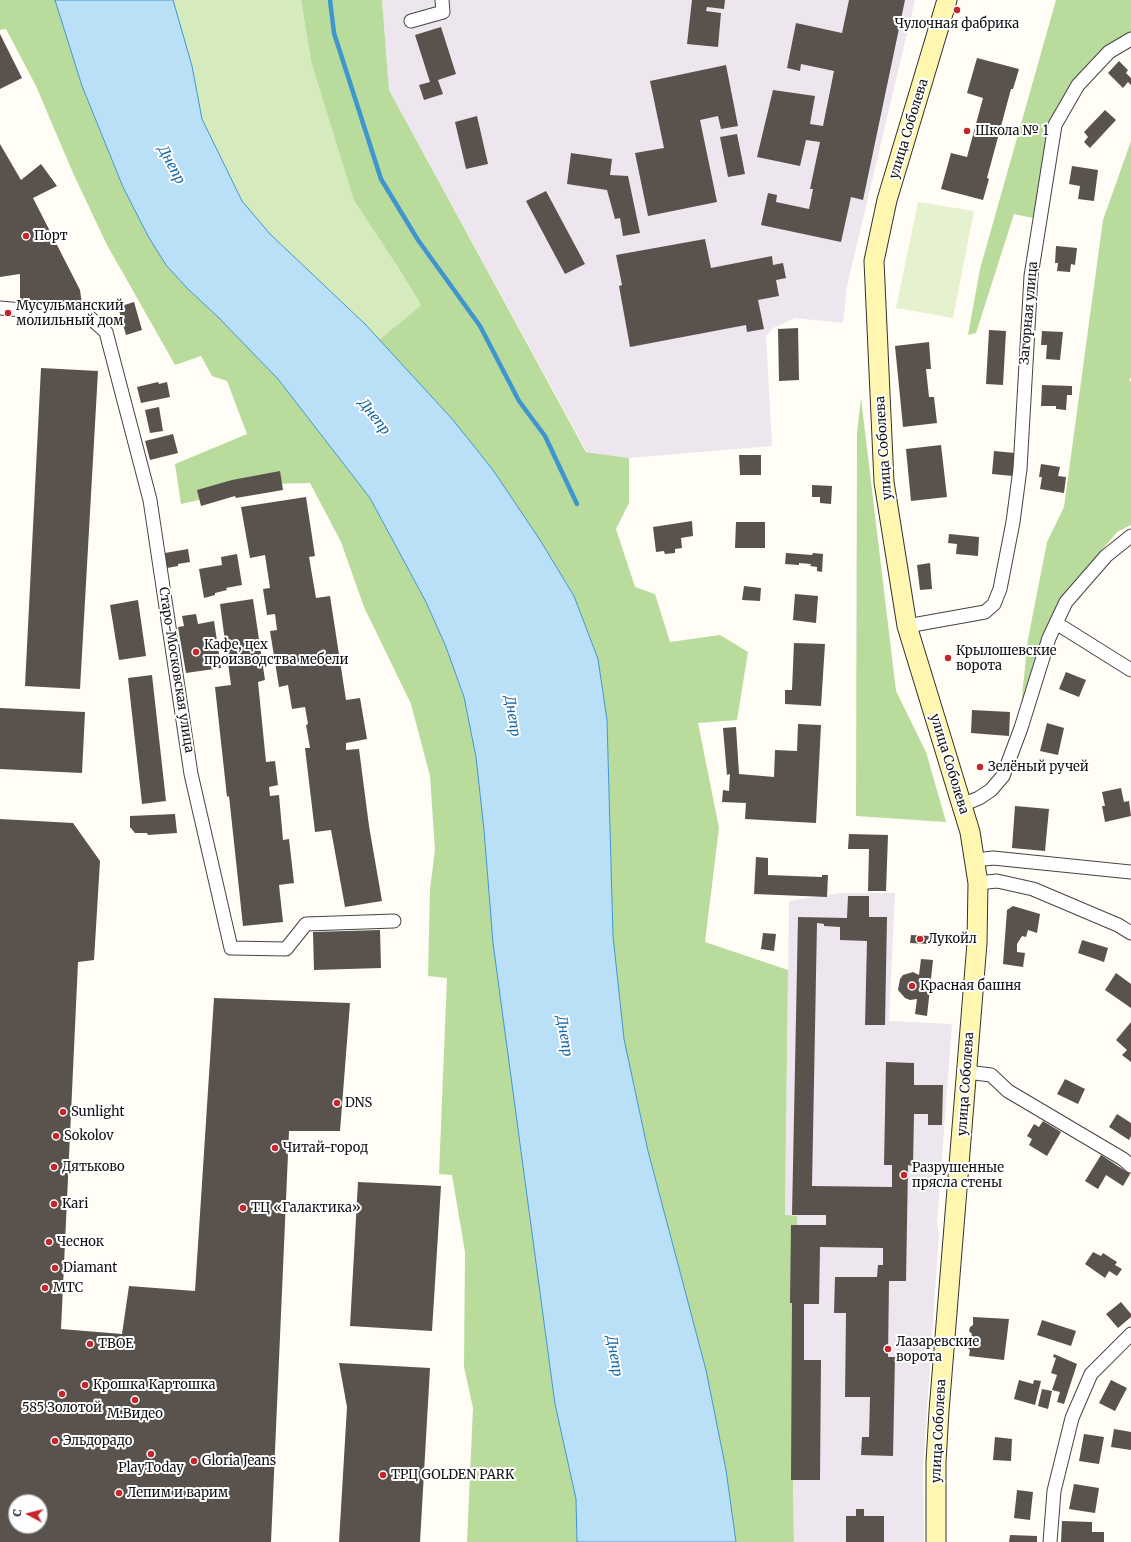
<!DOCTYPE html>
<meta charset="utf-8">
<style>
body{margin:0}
#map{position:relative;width:1131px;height:1542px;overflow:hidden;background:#fffdf5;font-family:Merriweather,serif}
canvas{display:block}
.north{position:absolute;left:8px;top:1494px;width:40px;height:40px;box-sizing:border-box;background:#fff;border:1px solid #a0a0a0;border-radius:50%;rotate:277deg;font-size:11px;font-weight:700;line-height:16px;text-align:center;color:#111}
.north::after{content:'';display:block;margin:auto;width:14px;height:18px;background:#c4262e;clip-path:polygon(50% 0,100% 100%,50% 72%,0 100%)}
</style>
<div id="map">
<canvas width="1131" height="1542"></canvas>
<div class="north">С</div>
</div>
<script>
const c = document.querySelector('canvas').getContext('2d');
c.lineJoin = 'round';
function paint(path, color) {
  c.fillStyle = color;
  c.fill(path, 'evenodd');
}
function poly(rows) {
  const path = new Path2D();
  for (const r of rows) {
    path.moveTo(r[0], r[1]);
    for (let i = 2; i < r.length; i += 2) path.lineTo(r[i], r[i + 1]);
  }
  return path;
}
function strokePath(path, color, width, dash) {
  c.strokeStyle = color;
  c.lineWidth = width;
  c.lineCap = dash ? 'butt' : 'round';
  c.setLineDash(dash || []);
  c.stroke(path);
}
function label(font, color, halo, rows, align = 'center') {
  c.font = font + ' Merriweather,serif';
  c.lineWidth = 4;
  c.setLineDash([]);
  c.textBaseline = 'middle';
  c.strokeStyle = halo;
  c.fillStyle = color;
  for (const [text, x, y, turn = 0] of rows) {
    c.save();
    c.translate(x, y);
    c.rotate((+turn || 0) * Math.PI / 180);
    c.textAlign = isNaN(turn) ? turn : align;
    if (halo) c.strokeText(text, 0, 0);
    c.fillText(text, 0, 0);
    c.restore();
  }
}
paint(poly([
 [382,0,915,0,847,286,843,323,795,318,773,328,766,336,772,446,629,458,587,452,389,90],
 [840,893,895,893,889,1021,952,1024,937,1223,939,1233,923,1468,924,1542,794,1542,793,1486,799,1364,797,1217,785,1216,789,901]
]), '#eee6ef');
paint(poly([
 [173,0,301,0,311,61,396,264,421,305,379,340,365,324,270,234,242,201,202,119,192,66]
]), '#d5ebbd');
paint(poly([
 [0,0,55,0,82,86,123,187,148,236,166,265,187,288,219,318,278,379,370,498,426,602,446,647,464,697,476,757,484,830,493,943,555,1404,576,1499,577,1542,467,1542,473,1408,464,1367,465,1252,452,1175,439,1174,447,978,428,976,430,889,435,850,430,776,411,704,364,607,341,542,310,483,269,484,181,504,175,464,247,434,227,381,212,376,201,356,175,365,107,245,73,173,36,86,6,29,0,30],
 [301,0,382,0,389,90,586,452,629,458,629,503,616,529,635,587,655,594,670,642,720,635,748,652,737,720,698,723,719,828,705,942,788,970,785,1215,797,1216,799,1364,793,1486,794,1542,736,1542,726,1470,706,1370,648,1151,624,1039,613,936,607,720,598,659,574,596,540,540,493,470,453,420,379,340,421,305,396,264,354,200,311,61],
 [1056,0,1131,0,1131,35,1051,124,1033,218,1014,214,976,333,968,335,980,269],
 [1131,141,1131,377,1129,380,1131,382,1131,525,1117,532,1062,597,1021,706,1028,639,1047,542,1064,507,1103,220],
 [861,398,896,691,926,752,946,822,856,816,857,433]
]), '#b9dc9c');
paint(poly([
 [918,202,974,211,953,318,896,308]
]), '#e6f2cf');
const water = poly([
 [55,0,173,0,192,66,202,119,242,201,270,234,365,324,453,420,493,470,540,540,574,596,598,659,607,720,613,936,624,1039,648,1151,706,1370,726,1470,736,1542,577,1542,576,1499,555,1404,493,943,484,830,476,757,464,697,446,647,426,602,370,498,278,379,219,318,187,288,166,265,148,236,123,187,82,86,55,0]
]);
paint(water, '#b9e0f7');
strokePath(water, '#3f96cf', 1);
strokePath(poly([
 [330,0,334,33,381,179,418,240,480,326,519,401,545,436,577,504]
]), '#3f96cf', 4.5);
paint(poly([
 [692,0,725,0,724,9,707,7,706,11,721,13,718,47,687,44],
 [849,0,905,0,863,200,851,197,841,242,761,225,768,193,777,195,776,202,809,209,813,189,810,189,820,142,806,140,800,166,757,157,773,90,815,96,810,124,823,126,834,71,801,64,800,71,787,68,796,23,842,33],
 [441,27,456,74,438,80,443,94,424,100,419,85,430,82,415,35],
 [0,34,22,78,0,89],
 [977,58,1019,69,1013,89,1011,89,987,178,989,179,983,200,941,189,951,153,967,157,983,98,967,93],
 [1119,61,1128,70,1126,73,1131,78,1131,85,1128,82,1123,88,1108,73],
 [726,65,738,126,721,129,718,116,700,120,717,202,648,216,635,153,664,148,650,81],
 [1105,110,1116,120,1090,148,1084,142,1088,137,1084,132],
 [477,116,488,164,466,169,455,122],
 [737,134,745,174,728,177,720,137],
 [0,144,21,180,41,164,57,186,33,198,80,290,83,311,20,300,20,274,0,277],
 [571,153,612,159,610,175,628,176,640,233,623,236,620,218,615,219,607,190,567,184],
 [1072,166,1098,170,1094,201,1078,199,1080,186,1069,184],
 [546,191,585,264,565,274,526,201],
 [705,239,711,268,772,256,773,265,783,263,786,278,776,280,779,296,758,300,764,329,747,332,746,325,630,347,619,286,622,285,616,255],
 [1056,246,1077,248,1075,265,1071,264,1070,272,1057,271,1058,263,1055,263],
 [134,302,142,330,126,335,118,307],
 [798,328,799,380,779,381,778,329],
 [989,330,1006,331,1003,385,986,384],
 [1042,331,1063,332,1060,360,1046,359,1047,345,1041,345],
 [929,342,931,369,926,369,929,397,934,397,937,423,903,427,895,346],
 [41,368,98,371,80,689,25,686],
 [158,382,159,384,167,382,170,397,141,403,137,387],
 [1042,385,1072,386,1072,395,1067,395,1066,410,1056,409,1056,406,1041,406],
 [159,407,163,431,150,433,145,410],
 [173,434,178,453,150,460,145,441],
 [941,445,947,497,911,501,906,449],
 [994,451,1015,453,1013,476,992,474],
 [739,455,761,455,761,475,740,475],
 [1041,464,1060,467,1058,476,1066,477,1064,493,1040,489,1042,477,1039,477],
 [280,471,283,490,236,498,235,496,201,506,197,490,232,480],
 [812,485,832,486,831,504,820,503,820,497,812,497],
 [306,497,315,556,309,557,316,598,330,596,346,700,360,698,367,739,346,743,346,750,359,749,369,826,382,901,345,907,331,830,315,832,305,748,310,748,306,725,308,724,305,707,292,709,288,685,279,687,270,631,277,630,275,614,267,615,263,589,270,588,265,555,250,558,241,507],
 [692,521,693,536,681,538,682,548,675,549,675,553,665,554,664,551,656,552,653,527],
 [736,522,765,522,765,548,735,548],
 [949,534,979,537,978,556,956,554,957,544,948,543],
 [188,549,190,562,178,564,178,566,167,568,165,553],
 [786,553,812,555,813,553,823,554,822,572,817,571,817,567,810,566,811,564,799,563,799,565,785,564],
 [237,554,242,585,226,588,227,590,215,593,215,595,204,598,199,569,222,565,221,557],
 [930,563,932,589,920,590,917,565],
 [744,586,761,588,760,601,742,600],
 [795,594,818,596,816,623,793,620],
 [253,599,265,680,258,682,266,762,275,761,278,785,269,787,270,796,279,795,283,840,289,839,294,883,279,885,283,922,243,926,229,796,227,797,215,687,231,685,220,604],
 [138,600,146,656,119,660,110,605],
 [196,614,198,624,214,621,221,668,186,673,178,627,184,626,182,616],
 [794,643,825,644,821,706,785,704,785,690,792,690],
 [1066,672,1086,680,1079,697,1059,689],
 [152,675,166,801,142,804,128,678],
 [0,708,85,712,82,773,0,769],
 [972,710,1010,712,1009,736,971,733],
 [1047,723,1064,728,1058,755,1040,751],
 [798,724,821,725,816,823,745,819,746,803,722,802,723,790,729,791,730,774,727,775,723,728,736,727,739,774,774,777,775,750,797,751],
 [1121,788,1124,802,1129,801,1131,816,1105,822,1102,806,1105,806,1102,792],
 [1015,806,1049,809,1045,851,1012,848],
 [175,814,177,833,148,835,147,833,135,833,130,827,130,816],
 [0,819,73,823,100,861,94,960,78,962,61,1329,122,1334,129,1286,195,1291,214,998,350,1003,340,1131,289,1131,271,1542,0,1542],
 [16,1502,40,1502,40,1526,16,1526],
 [849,834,888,835,886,891,868,891,869,849,848,849],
 [756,857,768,858,768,875,822,877,822,875,828,875,827,897,754,894],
 [848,896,869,896,869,917,887,917,885,1025,865,1025,867,941,840,940,840,927,824,926,824,924,817,923,812,1186,892,1187,892,1165,884,1165,886,1062,914,1063,914,1085,943,1085,942,1125,928,1125,928,1114,914,1114,913,1166,908,1165,906,1281,889,1281,888,1357,895,1357,893,1456,861,1455,862,1437,869,1437,870,1397,845,1397,846,1313,834,1313,835,1277,877,1277,878,1265,883,1265,883,1248,820,1247,819,1304,804,1304,804,1360,821,1360,820,1480,791,1480,792,1303,790,1303,791,1225,826,1225,826,1215,792,1215,798,917,847,918],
 [1013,906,1040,914,1037,933,1028,930,1026,937,1022,936,1017,944,1017,952,1025,953,1023,967,1003,964,1007,910],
 [380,930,381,968,314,970,313,932],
 [763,933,776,934,774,951,761,949],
 [911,935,930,936,929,944,910,943],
 [1082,940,1108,948,1104,962,1078,953],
 [921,959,933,960,927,1016,915,1014,917,999,910,1000,905,998,898,990,900,979,903,975,913,972,919,975],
 [1116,973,1131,984,1131,1008,1105,990],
 [1131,1022,1131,1062,1122,1055,1127,1050,1116,1040],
 [1065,1079,1085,1089,1078,1104,1057,1094],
 [1117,1114,1131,1123,1131,1136,1129,1140,1109,1127],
 [1043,1121,1061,1132,1047,1156,1029,1145,1032,1139,1027,1136,1034,1124,1039,1127],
 [1101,1155,1130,1174,1123,1186,1106,1175,1098,1189,1085,1181],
 [358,1182,441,1186,432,1331,350,1326],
 [1093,1252,1101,1256,1103,1253,1117,1262,1115,1265,1122,1269,1117,1276,1109,1271,1105,1278,1085,1264],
 [1121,1302,1131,1314,1131,1317,1118,1328,1106,1314],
 [973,1317,1009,1319,1004,1360,969,1356,970,1350,967,1347,968,1343,971,1340,972,1334,969,1331,970,1327,973,1325],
 [1042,1320,1076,1331,1071,1346,1037,1335],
 [1054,1354,1077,1364,1064,1404,1057,1402,1060,1392,1052,1390,1057,1375,1051,1373,1056,1358,1053,1357],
 [339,1363,430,1368,420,1542,339,1542,347,1407],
 [1019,1380,1033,1384,1034,1380,1041,1381,1035,1405,1014,1399],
 [1111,1380,1127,1388,1115,1411,1099,1403],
 [1042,1389,1052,1391,1048,1409,1038,1406],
 [1114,1429,1131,1432,1131,1450,1111,1447],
 [1084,1434,1104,1437,1099,1464,1079,1461],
 [995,1437,1012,1439,1011,1461,993,1460],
 [1074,1484,1099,1488,1095,1513,1069,1509],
 [1017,1490,1033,1492,1030,1520,1014,1518],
 [856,1509,864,1509,864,1516,884,1516,884,1542,846,1542,846,1516,856,1516],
 [1062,1521,1092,1522,1092,1532,1104,1532,1104,1542,1061,1542],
 [1010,1535,1037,1536,1037,1542,1009,1542]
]), '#5a524d');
const minor = poly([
 [411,21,443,12,442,0],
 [0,308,88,316,106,332,150,500,191,774,231,948,286,949,306,924,394,921],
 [1056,623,1131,670],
 [907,626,985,612,994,604,1000,589,1013,522,1020,469,1031,276,1055,125,1078,85,1109,52,1131,39],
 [962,805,979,798,991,790,1003,776,1021,728,1049,638,1066,602,1106,556,1131,536],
 [975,860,993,858,1131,872],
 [978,883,997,881,1033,889,1118,925,1131,933],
 [967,1072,991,1075,1008,1091,1123,1159,1131,1166],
 [1050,1542,1054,1491,1072,1418,1091,1374,1131,1334]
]);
const secondary = poly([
 [936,1542,936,1462,939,1411,977,943,978,883,970,832,907,626,884,482,874,261,887,200,947,0]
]);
strokePath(minor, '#444', 15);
strokePath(secondary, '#333', 21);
strokePath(minor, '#fff', 13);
strokePath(secondary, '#fff6b0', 19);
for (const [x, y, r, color] of [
 [957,10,4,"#c4262e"],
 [967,131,4,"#c4262e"],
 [26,236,4,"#c4262e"],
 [8,313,4,"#c4262e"],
 [196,652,4,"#c4262e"],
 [948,658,4,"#c4262e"],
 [980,767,4,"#c4262e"],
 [920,939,4,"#c4262e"],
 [912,986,4,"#c4262e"],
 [337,1103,4,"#c4262e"],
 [63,1112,4,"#c4262e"],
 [56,1136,4,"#c4262e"],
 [275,1148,4,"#c4262e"],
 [54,1167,4,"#c4262e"],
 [904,1175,4,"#c4262e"],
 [54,1204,4,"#c4262e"],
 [243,1208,4,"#c4262e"],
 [49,1242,4,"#c4262e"],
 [55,1268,4,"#c4262e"],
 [45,1288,4,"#c4262e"],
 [90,1344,4,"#c4262e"],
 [888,1349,4,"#c4262e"],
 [85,1385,4,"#c4262e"],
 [62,1394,4,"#c4262e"],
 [135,1400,4,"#c4262e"],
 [55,1441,4,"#c4262e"],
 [151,1454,4,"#c4262e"],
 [194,1461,4,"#c4262e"],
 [383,1475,4,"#c4262e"],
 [119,1493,4,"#c4262e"]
]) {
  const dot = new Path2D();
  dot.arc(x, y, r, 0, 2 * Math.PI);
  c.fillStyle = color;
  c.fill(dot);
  strokePath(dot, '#fff', 1.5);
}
label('13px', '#111', '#fff', [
 ["Чулочная фабрика",957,24,"center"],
 ["Школа № 1",975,131],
 ["Порт",34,236],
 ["Мусульманский",16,306],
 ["молильный дом",16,321],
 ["Кафе, цех",204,645],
 ["производства мебели",204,660],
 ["Крылошевские",956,651],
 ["ворота",956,666],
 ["Зелёный ручей",988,767],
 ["Лукойл",928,939],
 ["Красная башня",920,986],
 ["DNS",345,1103],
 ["Sunlight",71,1112],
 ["Sokolov",64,1136],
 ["Читай-город",283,1148],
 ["Дятьково",62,1167],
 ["Разрушенные",912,1168],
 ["прясла стены",912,1183],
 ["Kari",62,1204],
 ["ТЦ «Галактика»",251,1208],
 ["Чеснок",57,1242],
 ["Diamant",63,1268],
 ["МТС",53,1288],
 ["Лазаревские",896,1342],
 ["ворота",896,1357],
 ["ТВОЕ",98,1344],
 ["Крошка Картошка",93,1385],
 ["585 Золотой",62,1408,"center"],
 ["М.Видео",135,1414,"center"],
 ["Эльдорадо",63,1441],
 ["Gloria Jeans",202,1461],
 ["PlayToday",151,1468,"center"],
 ["ТРЦ GOLDEN PARK",391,1475],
 ["Лепим и варим",127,1493]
], 'left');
label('13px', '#111', '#fff', [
 ["улица Соболева",909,129,-73],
 ["Загорная улица",1029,313,-85],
 ["улица Соболева",884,448,-94],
 ["Старо-Московская улица",176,670,81],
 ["улица Соболева",949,764,73],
 ["улица Соболева",966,1084,-86],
 ["улица Соболева",939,1431,-87]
]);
label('italic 14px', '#1768a6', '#fff', [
 ["Днепр",171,165,62],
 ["Днепр",374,417,52],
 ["Днепр",512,716,81],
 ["Днепр",564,1036,81],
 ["Днепр",614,1356,81]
]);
</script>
